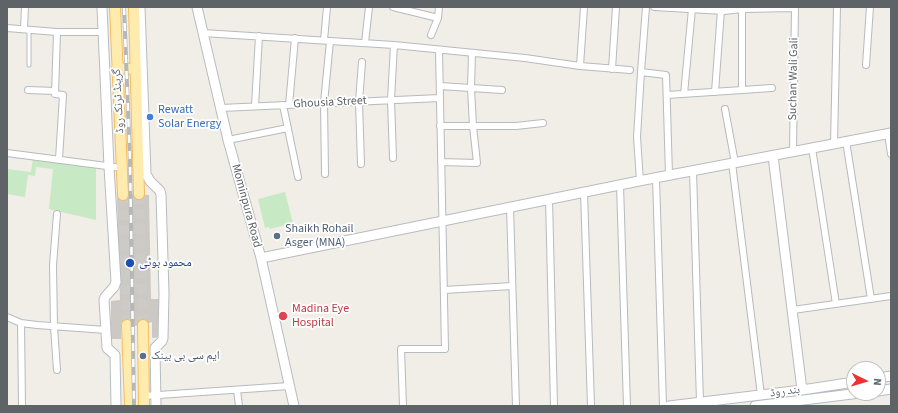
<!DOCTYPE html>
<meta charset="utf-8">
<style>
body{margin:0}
#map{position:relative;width:898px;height:413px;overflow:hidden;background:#f1eee7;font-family:"Source Sans 3",sans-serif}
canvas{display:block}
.frame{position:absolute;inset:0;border:8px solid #5e6368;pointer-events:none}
.north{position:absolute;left:846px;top:361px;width:40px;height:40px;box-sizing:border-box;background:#fff;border:1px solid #bfc1c3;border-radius:50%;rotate:95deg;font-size:11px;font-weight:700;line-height:16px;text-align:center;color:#5e6368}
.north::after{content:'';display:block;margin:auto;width:14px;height:18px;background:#ef2f32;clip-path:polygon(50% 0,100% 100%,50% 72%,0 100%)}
</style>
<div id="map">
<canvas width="898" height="413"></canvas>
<div class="frame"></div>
<div class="north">N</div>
</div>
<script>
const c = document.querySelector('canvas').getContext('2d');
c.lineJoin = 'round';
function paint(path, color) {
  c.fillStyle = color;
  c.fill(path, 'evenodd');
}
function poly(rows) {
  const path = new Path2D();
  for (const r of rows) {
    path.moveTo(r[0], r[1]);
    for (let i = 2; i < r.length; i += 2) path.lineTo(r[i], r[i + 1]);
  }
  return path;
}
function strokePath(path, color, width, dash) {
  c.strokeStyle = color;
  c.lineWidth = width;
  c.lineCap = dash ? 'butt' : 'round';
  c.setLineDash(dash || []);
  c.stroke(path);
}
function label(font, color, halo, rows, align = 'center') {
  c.font = font + ' "Source Sans 3","Noto Naskh Arabic",sans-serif';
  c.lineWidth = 3.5;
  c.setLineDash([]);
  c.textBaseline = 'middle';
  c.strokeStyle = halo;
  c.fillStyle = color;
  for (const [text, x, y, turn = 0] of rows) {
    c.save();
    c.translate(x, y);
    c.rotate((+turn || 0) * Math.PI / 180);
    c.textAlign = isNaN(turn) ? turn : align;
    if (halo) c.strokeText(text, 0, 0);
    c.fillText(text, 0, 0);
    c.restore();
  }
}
paint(poly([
 [33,158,96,167,96,220,49,209,53,169,36,167,35,176,28,175,25,197,7,194,7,169,31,172],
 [285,192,293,223,270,229,269,227,265,228,258,199]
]), '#c7e9c4');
paint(poly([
 [129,194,136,194,149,195,151,299,162,299,162,337,152,338,152,322,143,325,134,326,124,324,121,322,121,339,111,339,111,301,120,300,117,197]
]), '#ccc9c4');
strokePath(poly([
 [139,194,143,325],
 [123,195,127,325]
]), '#cccbc7', 10, [10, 5]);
const lane = poly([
 [29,65,29,30]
]);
const street = poly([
 [393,7,438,18],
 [654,7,724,11,742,9,795,8],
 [742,9,742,90],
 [7,28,57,32,103,32],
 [24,29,25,7],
 [57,32,55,94,63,95,59,159],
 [203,33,394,45,525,58,580,66,630,70],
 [431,35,438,18,439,7],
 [324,40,327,7],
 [365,43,369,7],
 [866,65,870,7],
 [580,66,584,7],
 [612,69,616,7],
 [641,72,646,7],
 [440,86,502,90],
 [28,90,55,91],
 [715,92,721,10],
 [684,94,692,9],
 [667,95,772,88],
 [283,105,298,177],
 [289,105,295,38],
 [255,106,259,36],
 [221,108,440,98],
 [725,109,735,163],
 [440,126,516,126,543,123],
 [888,133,891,154],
 [228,140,288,128],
 [846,141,871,299],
 [834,144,837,7],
 [812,148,836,304],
 [793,152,795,7],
 [7,153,122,168],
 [393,158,391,100,394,45],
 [441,162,477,163,473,126,471,88,472,53],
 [732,163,761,395],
 [361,164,359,102,362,62],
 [693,171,700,402],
 [325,174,324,103,330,41],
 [656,178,663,406],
 [640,181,637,137,641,72,666,75,669,175],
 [620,185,627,406],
 [584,192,591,406],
 [549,199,554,406],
 [510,207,516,406],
 [444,290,512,286],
 [793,310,891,296],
 [7,317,21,323,37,325,106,330],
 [21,323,22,406],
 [57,370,54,327,53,265,57,214],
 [237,390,239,406],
 [144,396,289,386],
 [403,406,401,349,445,349,439,50]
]);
const secondary = poly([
 [102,7,109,167,116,282,114,287,105,297,104,300,107,348,115,355,116,406],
 [140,7,146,174,150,181,160,191,161,195,164,293,163,338,162,341,155,348,156,406],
 [197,7,228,140,261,258,294,406],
 [773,156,802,390],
 [261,258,644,180,891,133],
 [878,378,891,376],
 [878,391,891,389],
 [669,406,802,390,854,382],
 [755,406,860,393]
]);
const primary = poly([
 [115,7,123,195],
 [134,7,139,194],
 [117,68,136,69],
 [127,325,130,406],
 [143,325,144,406]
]);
strokePath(lane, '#b7babe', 5);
strokePath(street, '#b7babe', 8);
strokePath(secondary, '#b8bcc1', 11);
strokePath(primary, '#f6bc5b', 12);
strokePath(lane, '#fff', 3);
strokePath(street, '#fff', 6);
strokePath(secondary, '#fff', 9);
strokePath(primary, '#ffebae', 10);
const rail = poly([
 [124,7,130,161,134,406]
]);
strokePath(rail, '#b6b7b8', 4);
strokePath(rail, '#fff', 2.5, [8]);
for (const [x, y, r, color] of [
 [150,117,4,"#3f7fe0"],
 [277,236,4,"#5c6f8a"],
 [130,263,5,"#1a4fb4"],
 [283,316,5,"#e0444e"],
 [143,356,4,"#5c6f8a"]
]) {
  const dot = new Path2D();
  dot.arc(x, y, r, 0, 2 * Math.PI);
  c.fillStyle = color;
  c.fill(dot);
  strokePath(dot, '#fff', 1.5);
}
label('12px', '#5e6368', '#fff', [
 ["Suchan Wali Gali",794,79,-89],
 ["گرینڈ ٹرنک روڈ",119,101,-93],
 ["Ghousia Street",330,103,-3],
 ["Mominpura Road",246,206,75],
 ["بند روڈ",785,392,-7]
]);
label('12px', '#366cbe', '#fff', [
 ["Rewatt",158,110],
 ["Solar Energy",158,124]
], 'left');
label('12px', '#4e5e75', '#fff', [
 ["Shaikh Rohail",285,229],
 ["Asger (MNA)",285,243],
 ["ایم سی بی بینک",151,356]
], 'left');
label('12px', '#164399', '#fff', [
 ["محمود بوٹی",139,263]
], 'left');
label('12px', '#be3a42', '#fff', [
 ["Madina Eye",292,309],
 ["Hospital",292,323]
], 'left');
</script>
